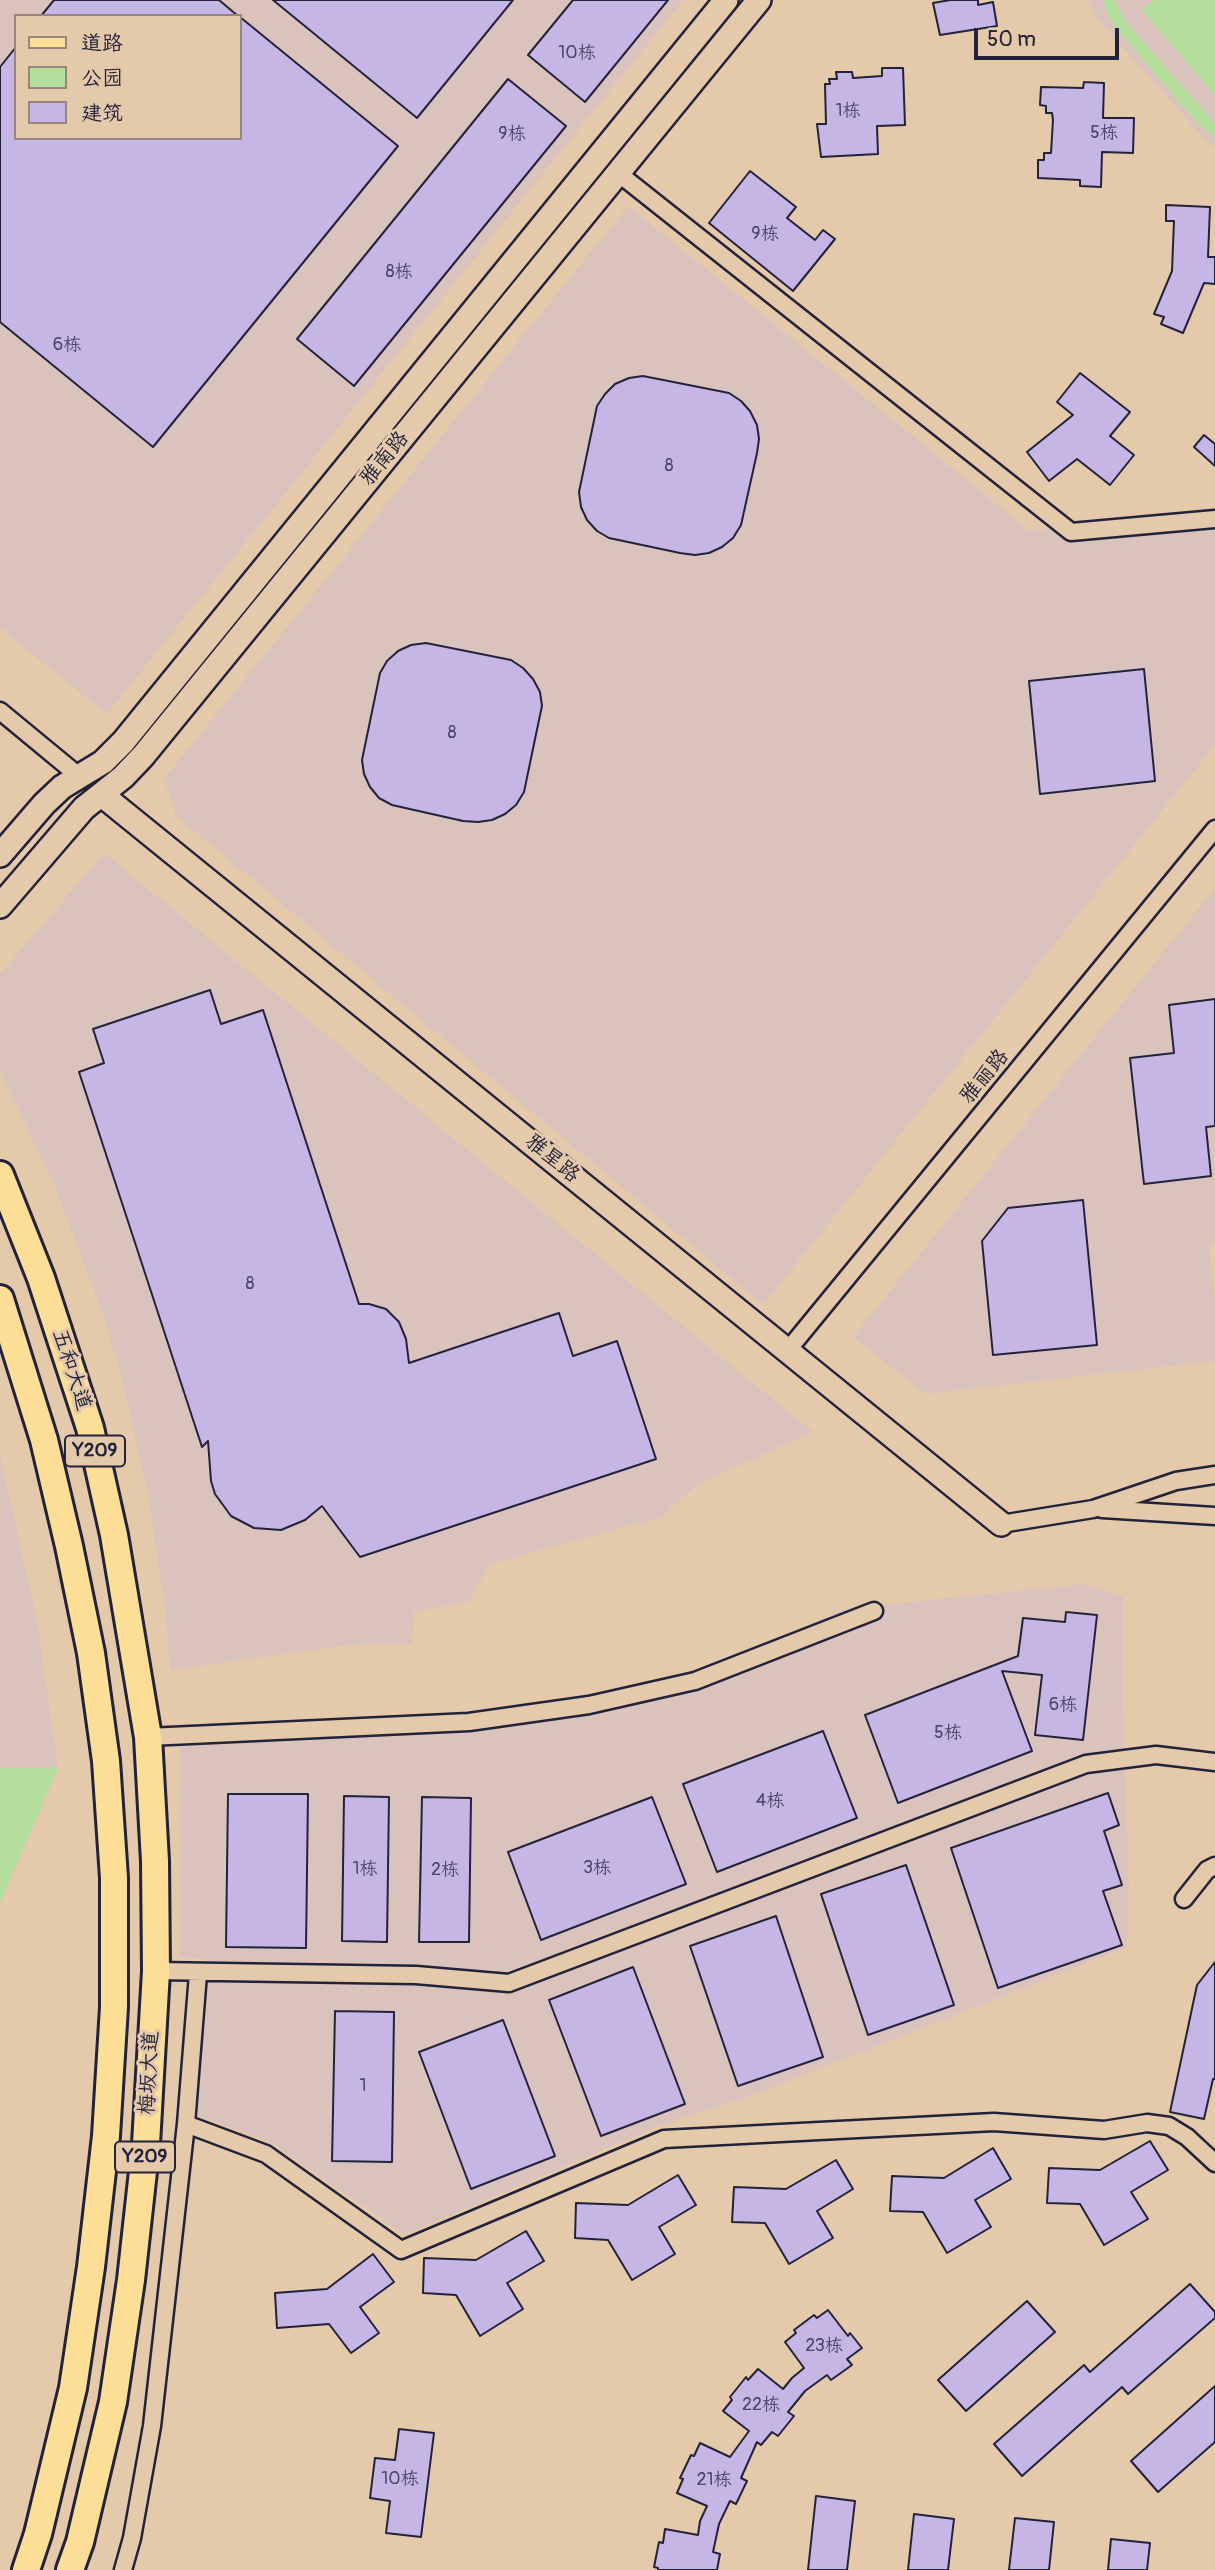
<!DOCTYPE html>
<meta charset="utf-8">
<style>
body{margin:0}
#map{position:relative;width:1215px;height:2570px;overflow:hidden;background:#e4c9ab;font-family:Pangolin,"LXGW WenKai TC",sans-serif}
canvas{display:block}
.legend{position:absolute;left:14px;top:14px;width:228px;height:126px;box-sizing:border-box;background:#e4c9ab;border:2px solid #96867e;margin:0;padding:9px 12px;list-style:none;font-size:21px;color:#22223b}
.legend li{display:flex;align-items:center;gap:14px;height:35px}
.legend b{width:35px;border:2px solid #96867e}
.scale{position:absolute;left:974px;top:28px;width:145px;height:32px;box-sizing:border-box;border:4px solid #22223b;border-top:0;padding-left:9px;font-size:21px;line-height:24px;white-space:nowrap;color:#22223b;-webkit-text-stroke:5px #e4c9ab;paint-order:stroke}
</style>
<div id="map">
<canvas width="1215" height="2570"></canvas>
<ul class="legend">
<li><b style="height:9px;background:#fdde96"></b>道路</li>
<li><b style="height:19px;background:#b4de9b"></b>公园</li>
<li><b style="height:19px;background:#c6b6e6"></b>建筑</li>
</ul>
<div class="scale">50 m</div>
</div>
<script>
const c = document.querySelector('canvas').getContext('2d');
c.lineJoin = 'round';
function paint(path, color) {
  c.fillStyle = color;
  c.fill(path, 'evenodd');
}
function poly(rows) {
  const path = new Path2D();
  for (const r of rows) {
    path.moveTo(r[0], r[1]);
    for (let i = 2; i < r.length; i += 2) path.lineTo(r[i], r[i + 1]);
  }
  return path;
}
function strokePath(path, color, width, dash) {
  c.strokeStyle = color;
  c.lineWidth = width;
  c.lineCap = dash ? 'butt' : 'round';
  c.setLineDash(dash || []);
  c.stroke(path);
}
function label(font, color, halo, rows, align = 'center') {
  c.font = font + ' Pangolin,"LXGW WenKai TC",sans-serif';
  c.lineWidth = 6;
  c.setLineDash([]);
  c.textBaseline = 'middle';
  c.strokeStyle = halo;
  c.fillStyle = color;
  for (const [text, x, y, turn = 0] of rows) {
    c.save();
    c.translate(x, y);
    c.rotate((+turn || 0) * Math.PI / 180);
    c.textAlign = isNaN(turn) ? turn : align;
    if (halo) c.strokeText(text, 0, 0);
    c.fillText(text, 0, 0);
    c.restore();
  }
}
paint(poly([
 [0,0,683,0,107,714,0,628],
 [16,16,240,16,240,138,16,138],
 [1087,0,1215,0,1215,146,1210,145,1095,16],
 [628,206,1030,531,1215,508,1215,745,763,1305,176,816,164,779],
 [104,853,813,1432,696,1485,662,1517,490,1564,468,1602,414,1612,412,1643,341,1646,170,1670,165,1609,147,1488,119,1368,101,1309,55,1187,0,1071,0,974],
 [1215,888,1215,1241,1209,1250,1215,1301,1215,1361,925,1394,853,1337],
 [0,1455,37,1620,58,1768,0,1768],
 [1083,1584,1123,1596,1123,1714,1129,1884,1127,1947,751,2096,661,2125,405,2235,270,2142,196,2115,206,1959,180,1957,179,1740,646,1699,843,1609]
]), '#dbc3bd');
paint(poly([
 [1103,0,1115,0,1125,21,1215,123,1215,137,1197,123,1116,28,1108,16],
 [1154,0,1215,0,1215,95,1142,10],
 [0,1768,58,1768,0,1903]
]), '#b4de9b');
const building = poly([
 [54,0,219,0,238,16,41,16,54,0],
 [273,0,513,0,417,118,273,0],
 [573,0,668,0,585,102,528,55,573,0],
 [950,0,978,0,978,5,993,2,997,26,940,35,933,3,950,0],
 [240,17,398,146,153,447,0,322,0,67,16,47,16,138,240,138,240,17],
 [882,68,903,68,905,125,877,126,878,154,821,157,817,124,826,124,825,84,830,84,829,79,837,79,836,72,852,72,853,78,882,76,882,68],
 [508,79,566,126,354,386,297,339,508,79],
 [1084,82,1104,83,1103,118,1134,118,1133,153,1102,152,1101,187,1080,186,1080,180,1038,178,1038,160,1044,160,1044,153,1051,153,1053,120,1052,113,1046,113,1046,106,1040,105,1041,87,1083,88,1084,82],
 [750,171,796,207,787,218,815,240,823,230,835,239,793,291,709,223,750,171],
 [1166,205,1210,207,1208,257,1215,257,1215,284,1204,283,1183,333,1161,324,1164,317,1154,314,1172,271,1174,221,1166,221,1166,205],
 [1080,373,1130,412,1110,436,1134,455,1110,485,1077,459,1049,481,1027,452,1073,415,1057,402,1080,373],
 [643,376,729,393,741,401,750,411,757,425,759,439,757,453,741,525,733,538,722,547,709,553,695,555,680,553,609,538,597,531,587,520,581,507,579,492,597,406,605,394,615,384,629,378,643,376],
 [1204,435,1215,444,1215,466,1194,447,1204,435],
 [426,643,511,660,523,668,533,679,540,692,542,706,539,720,524,792,516,805,505,814,492,820,478,822,463,821,392,805,379,798,370,787,364,774,362,760,380,673,387,661,398,651,411,645,426,643],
 [1144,669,1155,781,1040,794,1029,681,1144,669],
 [210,990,221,1024,263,1010,359,1304,369,1304,386,1309,399,1322,406,1339,409,1363,559,1313,573,1356,617,1341,656,1459,360,1557,322,1506,305,1520,281,1530,254,1528,231,1516,215,1494,211,1481,208,1441,202,1447,79,1072,104,1063,93,1029,210,990],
 [1215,999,1215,1126,1206,1127,1211,1176,1144,1184,1130,1058,1174,1053,1169,1005,1215,999],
 [1083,1200,1097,1345,993,1355,982,1241,1008,1208,1083,1200],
 [1066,1612,1097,1615,1083,1740,1035,1735,1042,1675,1002,1671,1032,1751,898,1803,865,1715,1018,1656,1023,1618,1065,1622,1066,1612],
 [823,1731,857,1818,717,1872,683,1784,823,1731],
 [1108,1793,1119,1825,1104,1831,1122,1885,1103,1891,1122,1945,998,1988,951,1848,1108,1793],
 [228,1794,308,1794,306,1948,226,1947,228,1794],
 [344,1796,389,1797,387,1942,342,1941,344,1796],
 [422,1797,471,1798,469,1942,419,1942,422,1797],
 [652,1797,686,1884,541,1940,508,1852,652,1797],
 [906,1865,954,2005,868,2035,821,1894,906,1865],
 [776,1916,823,2057,738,2086,690,1946,776,1916],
 [1215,1962,1215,2079,1213,2079,1204,2119,1170,2112,1197,1985,1215,1962],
 [633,1967,685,2104,601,2136,549,2000,633,1967],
 [335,2011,394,2012,392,2162,332,2161,335,2011],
 [503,2020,555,2156,471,2189,419,2052,503,2020],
 [1150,2141,1168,2170,1131,2192,1148,2219,1104,2245,1080,2204,1047,2203,1049,2168,1100,2170,1150,2141],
 [993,2148,1011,2179,975,2200,991,2227,947,2253,923,2212,890,2211,892,2176,944,2178,993,2148],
 [836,2160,853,2189,817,2211,833,2238,789,2264,765,2223,732,2222,734,2187,786,2189,836,2160],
 [678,2175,696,2205,659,2227,675,2254,632,2280,608,2240,575,2238,576,2203,628,2205,678,2175],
 [526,2231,544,2261,507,2283,523,2309,480,2336,456,2295,423,2293,424,2258,476,2260,526,2231],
 [373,2254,394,2282,360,2307,379,2333,351,2353,329,2324,277,2328,275,2293,327,2289,373,2254],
 [1190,2284,1215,2312,1215,2318,1128,2394,1122,2387,1022,2476,994,2444,1084,2365,1090,2372,1190,2284],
 [1027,2301,1055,2332,966,2411,938,2380,1027,2301],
 [828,2310,848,2336,850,2333,862,2348,847,2359,852,2365,831,2380,827,2375,805,2391,788,2412,794,2416,778,2436,772,2432,761,2445,757,2442,741,2478,747,2481,736,2504,730,2501,719,2524,713,2552,720,2554,717,2570,658,2570,658,2568,654,2567,659,2542,663,2543,665,2529,698,2535,700,2521,707,2506,677,2493,683,2479,680,2478,691,2455,694,2456,700,2443,730,2457,749,2431,723,2411,732,2400,730,2397,746,2377,748,2380,758,2369,783,2389,792,2378,804,2368,785,2342,796,2333,794,2330,814,2315,817,2318,828,2310],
 [1215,2386,1215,2442,1158,2492,1131,2461,1215,2386],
 [399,2429,434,2433,421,2537,386,2533,390,2501,370,2498,375,2458,395,2460,399,2429],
 [816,2496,855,2501,847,2570,808,2570,816,2496],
 [914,2514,954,2519,948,2570,908,2570,914,2514],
 [1015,2518,1054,2522,1049,2570,1009,2570,1015,2518],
 [1111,2539,1150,2543,1147,2570,1108,2570,1111,2539]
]);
paint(building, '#c6b6e6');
strokePath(building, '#22223b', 2);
const street = poly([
 [618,173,1071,532,1215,519],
 [0,711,80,777],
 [788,1350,1215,829],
 [1102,1509,1215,1516],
 [1001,1524,1093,1509,1176,1481,1215,1475],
 [148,1737,469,1722,589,1705,695,1681,874,1611],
 [1184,1899,1207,1870,1215,1866],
 [156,1971,416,1975,509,1983,1086,1764,1156,1755,1215,1762],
 [186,2124,266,2154,401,2250,664,2139,994,2122,1104,2130,1147,2123,1169,2126,1187,2137,1215,2163],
 [123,2570,132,2538,152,2426,186,2124,198,1974]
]);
const secondary = poly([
 [102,795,1001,1524],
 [0,855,44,804,62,787,103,762,123,742,726,0],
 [0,906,84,808,123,777,143,756,759,0]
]);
const primary = poly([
 [0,1175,41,1278,90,1428,114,1535,148,1737,155,1861,156,1971,146,2144,131,2280,113,2402,80,2542,70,2570],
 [0,1299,44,1440,69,1546,91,1653,106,1761,114,1878,114,2007,106,2136,91,2267,73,2388,38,2534,26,2570]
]);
strokePath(street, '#22223b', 21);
strokePath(secondary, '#22223b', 28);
strokePath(primary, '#22223b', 32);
strokePath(street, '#e4c9ab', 16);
strokePath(secondary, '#e4c9ab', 23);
strokePath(primary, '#fdde96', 26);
label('18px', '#4b4766', null, [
 ["10栋",577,53],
 ["1栋",848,111],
 ["5栋",1104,133],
 ["9栋",512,134],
 ["9栋",765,234],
 ["8栋",399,272],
 ["6栋",67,345],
 ["8",669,466],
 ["8",452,733],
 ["8",250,1284],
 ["6栋",1063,1705],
 ["5栋",948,1733],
 ["4栋",770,1801],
 ["3栋",597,1868],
 ["1栋",365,1869],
 ["2栋",445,1870],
 ["1",363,2086],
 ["23栋",824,2346],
 ["22栋",761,2405],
 ["10栋",400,2479],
 ["21栋",714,2480]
]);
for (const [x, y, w] of [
 [95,1451,60],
 [145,2157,60]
]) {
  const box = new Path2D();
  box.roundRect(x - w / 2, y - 15.5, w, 31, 5);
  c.fillStyle = '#e4c9ab';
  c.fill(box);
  strokePath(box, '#22223b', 2);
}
label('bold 19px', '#22223b', null, [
 ["Y209",95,1451],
 ["Y209",145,2157]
]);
label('21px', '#22223b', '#e4c9ab', [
 ["雅南路",385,459,-51],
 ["雅丽路",985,1077,-51],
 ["雅星路",552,1159,39],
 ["五和大道",71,1370,72],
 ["梅坂大道",150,2073,-87]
]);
</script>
